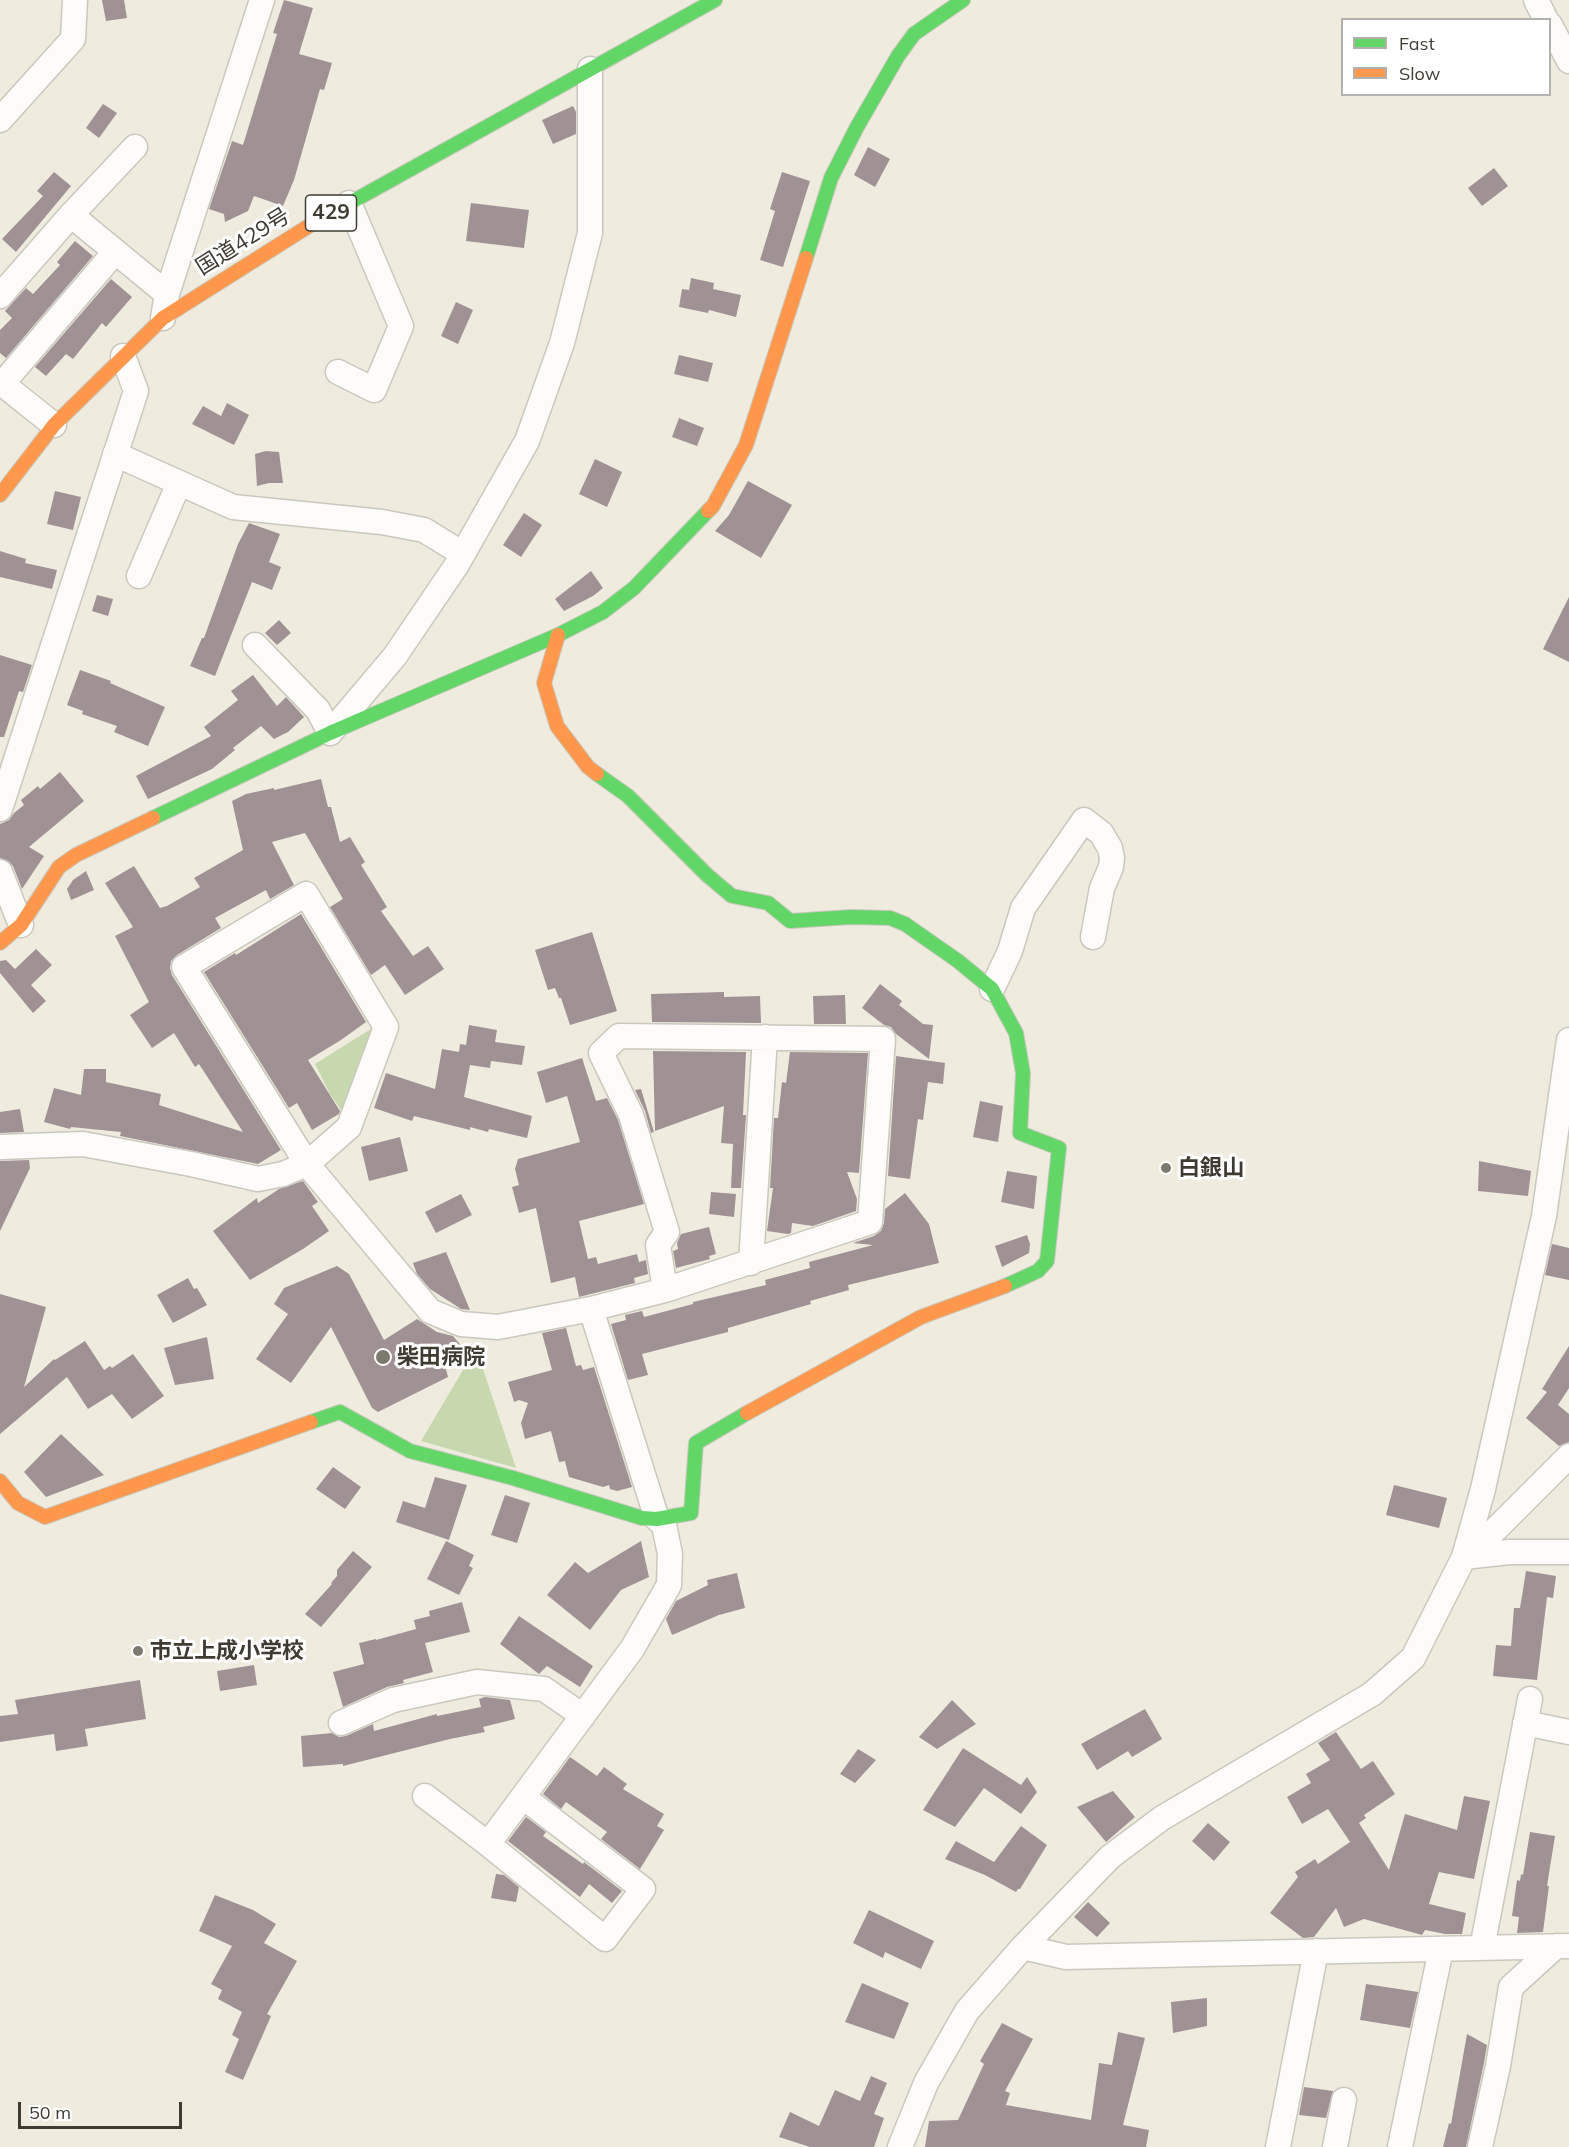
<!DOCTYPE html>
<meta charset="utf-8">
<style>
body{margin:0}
#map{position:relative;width:1569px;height:2147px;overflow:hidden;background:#efecdf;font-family:Mulish,sans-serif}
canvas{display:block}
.legend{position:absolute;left:1341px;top:18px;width:210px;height:78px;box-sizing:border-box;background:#fff;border:2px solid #b2b1ad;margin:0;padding:8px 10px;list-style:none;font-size:18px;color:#3e3c32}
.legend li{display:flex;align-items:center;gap:12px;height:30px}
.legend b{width:30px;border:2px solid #b2b1ad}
.scale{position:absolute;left:18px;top:2102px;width:164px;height:27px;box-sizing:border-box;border:3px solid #3e3c32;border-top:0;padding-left:8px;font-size:18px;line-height:21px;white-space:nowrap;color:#3e3c32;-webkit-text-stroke:4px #fff;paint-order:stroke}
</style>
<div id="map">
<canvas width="1569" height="2147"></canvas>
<ul class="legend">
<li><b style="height:8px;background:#63d668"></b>Fast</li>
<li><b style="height:8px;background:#ff974d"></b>Slow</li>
</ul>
<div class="scale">50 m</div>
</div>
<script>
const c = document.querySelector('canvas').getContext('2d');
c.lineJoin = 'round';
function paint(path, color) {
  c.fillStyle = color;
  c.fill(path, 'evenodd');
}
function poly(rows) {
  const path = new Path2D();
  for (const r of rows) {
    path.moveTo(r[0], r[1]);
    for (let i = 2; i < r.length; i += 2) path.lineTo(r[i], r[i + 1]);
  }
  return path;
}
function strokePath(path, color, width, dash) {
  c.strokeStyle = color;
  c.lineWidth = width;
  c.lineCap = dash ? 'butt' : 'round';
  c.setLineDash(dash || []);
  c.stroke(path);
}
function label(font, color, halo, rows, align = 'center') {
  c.font = font + ' Mulish,"Noto Sans JP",sans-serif';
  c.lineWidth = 6;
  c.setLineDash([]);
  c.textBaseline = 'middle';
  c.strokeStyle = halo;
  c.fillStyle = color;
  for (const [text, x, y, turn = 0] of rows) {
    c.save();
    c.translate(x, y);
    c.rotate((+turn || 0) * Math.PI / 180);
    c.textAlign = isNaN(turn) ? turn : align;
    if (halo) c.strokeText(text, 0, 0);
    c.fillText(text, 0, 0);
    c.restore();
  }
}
paint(poly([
 [374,1027,344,1114,330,1094,315,1064],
 [476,1348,516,1468,421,1441]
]), '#c7d8af');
paint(poly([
 [102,0,124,0,127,18,106,21],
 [284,0,313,8,299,54,332,63,324,90,320,89,294,180,283,206,254,196,248,211,225,222,224,214,209,209,232,141,243,145,277,34,273,33],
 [103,104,117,113,99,138,86,128],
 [573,106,576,112,576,134,553,144,542,120],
 [868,147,890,159,875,187,854,175],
 [1494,168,1508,186,1482,206,1468,188],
 [54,172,71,186,16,252,2,239,43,196,37,191],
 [782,172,810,181,783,267,760,260,775,211,770,209],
 [471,203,529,210,524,248,466,241],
 [75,241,93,256,6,358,0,353,0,330,12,318,5,311,26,288,33,294,60,265,57,262],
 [691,278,714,283,713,289,741,295,736,317,709,310,708,313,679,307,682,289,689,290],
 [111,279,132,297,106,327,102,323,73,359,66,354,46,376,35,367],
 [456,302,473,310,458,344,441,336],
 [679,355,713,363,708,382,674,374],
 [227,403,249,415,234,445,192,424,203,406,221,416],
 [679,418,704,428,697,446,672,437],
 [266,451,279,452,283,483,269,483,257,486,255,454],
 [595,459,622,472,607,507,579,494],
 [748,481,792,505,761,558,715,531,729,515],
 [55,491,81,497,73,530,47,524],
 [524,513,542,525,521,557,503,545],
 [249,523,280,534,269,562,281,567,272,590,252,582,215,676,190,666,202,638,204,638,238,544],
 [0,551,26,559,25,563,57,570,52,589,0,577],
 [591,571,603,588,593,596,564,611,555,599],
 [97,595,113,599,108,616,92,611],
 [1569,597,1569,662,1543,649],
 [279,620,291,633,277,645,265,633],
 [0,655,32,665,23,692,19,691,4,737,0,737],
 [80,670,111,681,110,683,165,707,148,746,114,732,117,726,82,714,83,711,67,705],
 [253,675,277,706,286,697,304,717,288,732,274,739,261,726,233,748,235,750,212,769,148,799,136,776,211,736,204,727,238,700,231,691],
 [60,772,84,801,29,847,44,856,22,889,13,866,8,861,0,858,0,824,9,820,14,813,24,805,21,800,38,786,40,789],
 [321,779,328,807,331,807,340,842,350,837,365,862,361,865,387,907,381,911,413,956,428,946,444,969,405,995,385,965,371,975,330,907,343,899,305,833,272,842,294,885,270,899,266,890,215,918,221,928,177,955,171,961,170,968,172,975,281,1150,258,1164,120,1136,121,1132,71,1127,70,1129,44,1122,54,1088,81,1095,84,1069,106,1069,106,1082,161,1094,159,1105,243,1132,199,1064,195,1067,174,1033,152,1048,130,1015,149,1002,115,936,133,927,105,883,134,866,160,908,167,906,200,887,194,878,243,850,232,801,246,794,274,788,274,790],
 [86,871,94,890,71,900,67,889,73,880],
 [301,914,366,1022,341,1040,308,1060,340,1111,339,1114,312,1130,297,1103,289,1108,204,972,235,953,236,955],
 [592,932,617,1011,570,1025,561,998,559,998,555,988,548,990,535,950],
 [36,949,52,965,31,985,46,1001,33,1013,0,973,0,961,6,960,15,969],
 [880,984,902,1001,899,1005,923,1024,933,1025,929,1059,896,1034,891,1027,884,1025,862,1008],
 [724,992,724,997,760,996,761,1023,652,1022,651,994],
 [845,995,846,1024,814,1024,813,996],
 [469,1025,497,1030,495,1042,525,1046,522,1065,491,1061,490,1068,470,1065,464,1097,532,1116,527,1138,489,1129,488,1132,470,1127,470,1130,414,1116,412,1121,374,1108,386,1073,435,1089,442,1049,459,1052,460,1044,466,1045],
 [653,1051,746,1052,743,1115,746,1115,741,1188,731,1188,733,1144,721,1143,724,1106,655,1131],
 [790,1052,868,1053,859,1173,847,1172,857,1199,856,1211,813,1226,792,1223,791,1233,788,1234,767,1231,773,1188,770,1188,774,1118,778,1118,782,1082,786,1083],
 [896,1056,945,1063,943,1084,928,1082,923,1120,918,1119,910,1179,888,1176],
 [582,1058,596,1101,607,1098,618,1120,644,1204,579,1221,588,1259,596,1257,598,1264,637,1254,639,1262,646,1260,648,1274,634,1278,635,1283,579,1297,575,1277,551,1283,536,1208,519,1213,512,1187,519,1185,515,1169,518,1159,580,1142,567,1096,546,1103,537,1072],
 [641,1089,654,1132,651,1133,645,1111,635,1090],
 [980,1101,1003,1106,998,1142,973,1137],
 [20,1109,24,1132,0,1133,0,1112],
 [400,1137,408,1171,369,1181,361,1147],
 [29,1160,30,1168,0,1231,0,1161],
 [1479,1161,1531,1171,1528,1196,1478,1191],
 [1007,1171,1037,1176,1034,1209,1001,1202],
 [303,1181,318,1202,312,1206,329,1231,303,1249,250,1280,213,1231,257,1198,258,1203,279,1189],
 [711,1192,736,1194,734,1217,709,1214],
 [905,1193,929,1224,939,1263,848,1285,849,1290,810,1301,811,1304,728,1328,728,1332,642,1354,648,1375,628,1380,611,1324,626,1320,625,1315,642,1311,644,1317,693,1304,693,1302,766,1285,765,1280,810,1268,809,1262,873,1245,853,1243,874,1236,881,1231,884,1223,885,1209],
 [461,1194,472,1215,436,1233,425,1212],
 [709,1227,716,1254,709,1256,710,1259,676,1268,673,1251,678,1249,677,1243,681,1234],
 [1027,1235,1030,1244,1029,1253,1002,1267,995,1246],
 [1552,1244,1569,1248,1569,1280,1545,1275],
 [446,1252,470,1310,461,1309,430,1289,417,1274,413,1263],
 [337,1266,349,1274,384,1340,417,1319,437,1332,453,1336,464,1349,443,1358,448,1377,378,1412,372,1408,331,1327,291,1383,256,1359,288,1314,274,1304,284,1288],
 [188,1278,194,1289,197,1288,207,1305,173,1323,157,1295],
 [0,1294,46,1307,24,1387,54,1359,55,1360,85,1341,104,1370,110,1366,112,1368,133,1354,164,1396,132,1419,112,1394,88,1409,67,1377,0,1434],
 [566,1328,576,1366,581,1365,583,1370,594,1367,632,1487,617,1491,610,1489,609,1485,603,1487,569,1477,565,1461,559,1462,551,1431,525,1439,521,1423,528,1403,519,1400,514,1402,508,1382,552,1370,542,1333],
 [207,1337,214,1379,175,1385,164,1348],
 [1569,1346,1569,1388,1558,1405,1569,1414,1569,1442,1559,1446,1526,1418,1547,1392,1542,1389],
 [61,1434,104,1475,46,1497,24,1472],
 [333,1467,361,1487,345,1509,316,1489],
 [435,1477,467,1485,449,1540,396,1522,403,1501,425,1508],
 [1394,1485,1447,1498,1439,1528,1386,1515],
 [505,1495,530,1503,517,1543,491,1535],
 [446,1541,474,1555,469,1566,473,1568,459,1595,427,1579],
 [641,1541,649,1577,621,1590,590,1630,547,1595,575,1562,588,1573],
 [353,1551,372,1567,321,1627,305,1614,332,1584,331,1583,337,1576,337,1570],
 [1526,1571,1556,1576,1553,1598,1547,1597,1537,1680,1493,1676,1496,1645,1511,1646,1514,1608,1520,1608],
 [737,1573,745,1608,719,1615,672,1635,666,1619,676,1601,708,1585,707,1580],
 [462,1602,470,1632,425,1643,433,1672,403,1680,404,1683,387,1687,343,1707,333,1672,364,1664,359,1643,376,1639,376,1640,416,1629,414,1620,430,1616,429,1611],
 [519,1616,593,1666,580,1687,547,1666,539,1674,500,1644],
 [254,1665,257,1685,220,1691,217,1671],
 [140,1680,146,1719,85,1729,88,1746,56,1751,54,1734,0,1742,0,1716,18,1714,15,1700],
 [485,1697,510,1700,515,1719,483,1727,485,1732,450,1739,343,1766,343,1764,303,1767,301,1736,332,1733,339,1737,346,1736,373,1724,374,1731,437,1714,437,1716,481,1707,479,1699],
 [952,1700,976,1724,937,1749,919,1737],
 [1145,1709,1162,1739,1132,1757,1128,1751,1097,1770,1081,1744],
 [1336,1732,1361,1769,1373,1761,1395,1794,1364,1815,1366,1818,1359,1823,1389,1870,1405,1814,1457,1830,1464,1796,1490,1801,1474,1879,1439,1872,1429,1904,1466,1913,1462,1934,1445,1934,1425,1930,1422,1935,1364,1919,1344,1927,1336,1908,1314,1937,1303,1938,1270,1913,1298,1877,1295,1872,1315,1859,1318,1864,1350,1842,1328,1809,1302,1824,1287,1797,1311,1783,1306,1774,1330,1760,1318,1743],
 [963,1748,1021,1785,1027,1777,1037,1792,1021,1814,984,1788,955,1827,923,1810],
 [858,1749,876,1760,855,1783,840,1774],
 [570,1757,597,1776,604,1767,627,1784,623,1789,664,1814,657,1826,664,1830,640,1869,601,1839,607,1832,566,1802,561,1809,543,1794],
 [1113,1791,1135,1817,1106,1842,1077,1807],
 [526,1817,546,1832,543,1836,583,1864,584,1862,622,1891,612,1903,589,1884,580,1897,508,1841],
 [1208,1823,1230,1842,1214,1861,1192,1841],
 [1021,1826,1047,1845,1020,1889,1018,1889,1016,1892,985,1875,945,1859,956,1841,994,1862],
 [1530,1832,1555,1836,1547,1886,1549,1886,1543,1932,1517,1933,1519,1917,1512,1916,1517,1880,1520,1881,1521,1874,1523,1875],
 [496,1874,504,1875,519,1887,516,1902,491,1898],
 [215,1895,253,1910,276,1924,264,1943,297,1961,267,2014,271,2016,243,2080,225,2072,239,2039,232,2035,242,2012,218,1999,222,1990,211,1984,232,1946,199,1931],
 [1088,1902,1110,1923,1097,1937,1074,1917],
 [869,1910,934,1941,921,1969,885,1952,883,1958,853,1943],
 [862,1983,909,2003,894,2039,845,2022],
 [1366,1984,1418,1992,1410,2028,1360,2020],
 [1207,1998,1207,2026,1173,2033,1171,2002],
 [1002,2023,1033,2039,1005,2091,1010,2093,1006,2105,1091,2120,1099,2063,1112,2065,1118,2032,1145,2038,1123,2125,1149,2130,1146,2147,925,2147,929,2121,958,2120,984,2064,980,2061],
 [1467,2034,1487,2045,1484,2063,1466,2147,1443,2147,1449,2123,1451,2124],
 [871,2076,887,2083,874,2114,884,2118,874,2147,810,2147,779,2137,790,2112,819,2126,835,2090,860,2101],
 [1304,2087,1333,2091,1326,2118,1299,2115]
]), '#a09195');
const street = poly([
 [1536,0,1546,20],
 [1550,25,1569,61],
 [0,120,73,39,75,0],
 [71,215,167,294],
 [0,296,71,215,135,147],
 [163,318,167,294,262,0],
 [338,372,374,390,401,326,349,203],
 [0,382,54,425],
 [2,384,115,252],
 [115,454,233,507,382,522,424,530,463,554],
 [139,576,179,483],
 [255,645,318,710,330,733,395,656,456,566,527,441,562,343,590,233,590,69],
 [0,809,136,391,123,356],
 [0,872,21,925],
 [306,894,386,1027,349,1127,307,1164,184,967,306,894],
 [992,989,1010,951,1023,908,1084,820,1101,833,1110,848,1112,858,1111,867,1102,888,1093,937],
 [0,1147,83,1144,191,1164,258,1179,283,1174,307,1164,430,1311,461,1324,498,1327,591,1309,665,1290,870,1222,883,1039,619,1036,601,1053,631,1115,667,1232,658,1245,665,1290],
 [751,1263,765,1037],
 [1464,1557,1492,1533,1569,1456],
 [1464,1557,1509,1552,1569,1552],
 [341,1723,393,1700,477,1682,544,1689,583,1716],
 [1525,1723,1569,1732],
 [425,1796,488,1844,605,1939,643,1889,523,1797],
 [488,1844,632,1649,669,1585,670,1554,664,1525,657,1519,591,1309],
 [1023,1947,1066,1957,1569,1946],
 [1482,1948,1530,1699],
 [900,2147,926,2083,967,2011,1023,1947,1110,1857,1162,1818,1372,1694,1413,1658,1464,1557,1483,1489,1544,1216,1569,1040],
 [1278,2147,1316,1951],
 [1335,2147,1344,2100],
 [1400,2147,1441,1949],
 [1480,2147,1498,2066,1511,1987,1556,1946]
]);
const fast = poly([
 [312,224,715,0],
 [806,258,831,178,857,127,898,56,914,34,963,0],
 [597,774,628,796,707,875,732,896,768,903,790,921,851,917,890,918,905,924,958,961,992,989,1016,1033,1023,1073,1020,1133,1059,1148,1047,1261,1038,1271,1005,1286],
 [153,818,330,733,558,635,603,612,634,588,708,511],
 [311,1422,340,1412,410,1451,513,1478,642,1518,657,1519,691,1513,696,1443,747,1413]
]);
const slow = poly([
 [0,495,54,425,163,318,312,224],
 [708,511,713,506,746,445,806,258],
 [558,635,544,683,557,726,588,767,597,774],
 [0,943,21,925,59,867,76,855,153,818],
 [747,1413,921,1317,1005,1286],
 [0,1481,18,1503,45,1517,311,1422]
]);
strokePath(street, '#cac8be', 27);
strokePath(fast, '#cac8be', 16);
strokePath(slow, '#cac8be', 16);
strokePath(street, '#fdfcfa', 24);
strokePath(fast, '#63d668', 14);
strokePath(slow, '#ff974d', 14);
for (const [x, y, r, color] of [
 [1166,1168,6,"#7c7a6f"],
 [383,1357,8,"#7c7a6f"],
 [138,1651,6,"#7c7a6f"]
]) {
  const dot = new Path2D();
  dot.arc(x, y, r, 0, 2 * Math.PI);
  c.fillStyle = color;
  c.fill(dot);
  strokePath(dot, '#fff', 2);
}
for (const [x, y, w] of [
 [331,213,51]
]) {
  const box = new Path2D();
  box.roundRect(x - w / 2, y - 18, w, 36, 4.5);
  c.fillStyle = '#fff';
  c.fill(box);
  strokePath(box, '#3e3c32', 1.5);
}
label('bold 21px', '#3e3c32', null, [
 ["429",331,213]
]);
label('22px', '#3e3c32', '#fff', [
 ["国道429号",243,242,-32]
]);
label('bold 22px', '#3e3c32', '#fff', [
 ["白銀山",1178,1168],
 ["柴田病院",397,1357],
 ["市立上成小学校",150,1651]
], 'left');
</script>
